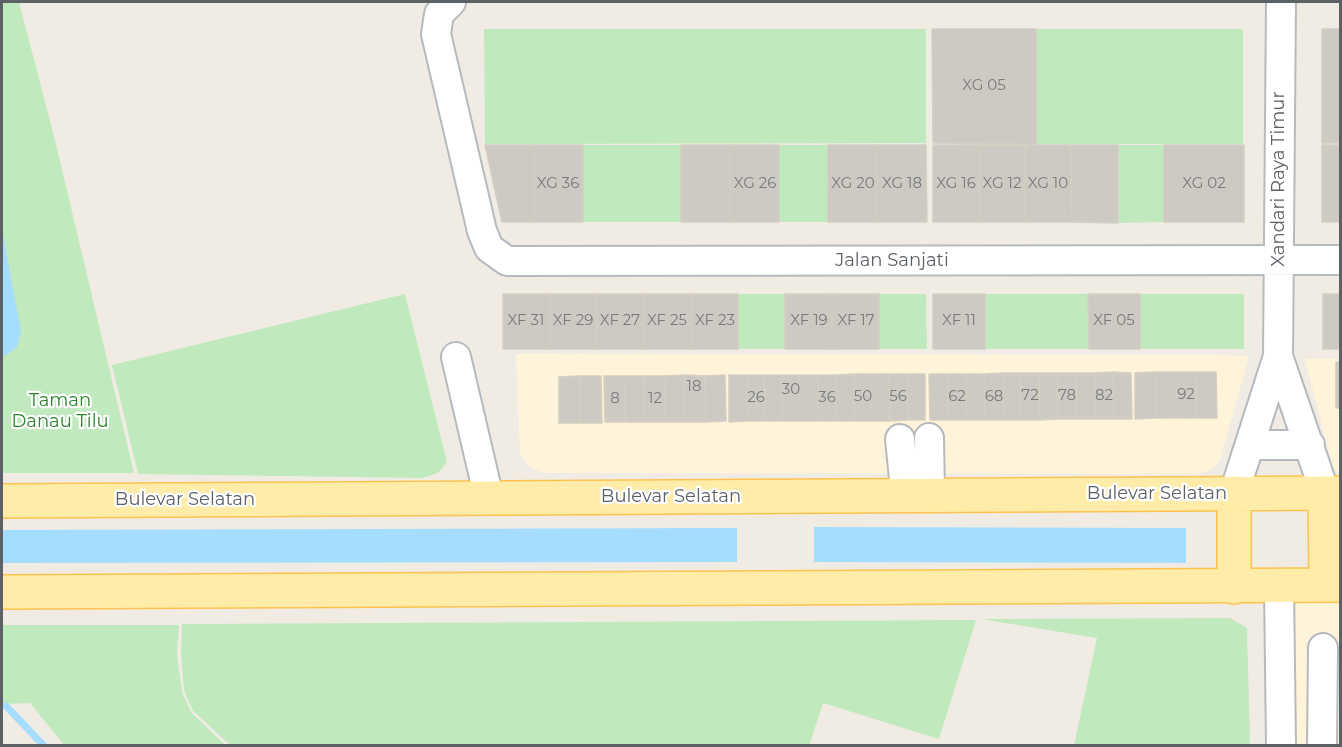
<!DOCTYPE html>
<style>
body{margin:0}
#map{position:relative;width:1342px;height:747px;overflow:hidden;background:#f0ece4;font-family:Montserrat,sans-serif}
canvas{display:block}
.frame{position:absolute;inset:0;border:3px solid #5c6166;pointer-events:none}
</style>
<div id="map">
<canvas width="1342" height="747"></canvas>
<div class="frame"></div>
</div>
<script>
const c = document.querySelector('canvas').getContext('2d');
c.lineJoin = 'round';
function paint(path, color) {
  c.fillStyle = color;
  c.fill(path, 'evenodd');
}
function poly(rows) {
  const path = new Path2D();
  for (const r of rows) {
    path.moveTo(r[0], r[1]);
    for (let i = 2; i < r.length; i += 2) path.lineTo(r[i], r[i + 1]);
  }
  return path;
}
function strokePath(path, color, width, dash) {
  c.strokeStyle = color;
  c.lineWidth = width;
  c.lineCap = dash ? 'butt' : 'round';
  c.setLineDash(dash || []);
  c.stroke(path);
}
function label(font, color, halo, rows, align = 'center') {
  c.font = font + ' Montserrat,sans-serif';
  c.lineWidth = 4.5;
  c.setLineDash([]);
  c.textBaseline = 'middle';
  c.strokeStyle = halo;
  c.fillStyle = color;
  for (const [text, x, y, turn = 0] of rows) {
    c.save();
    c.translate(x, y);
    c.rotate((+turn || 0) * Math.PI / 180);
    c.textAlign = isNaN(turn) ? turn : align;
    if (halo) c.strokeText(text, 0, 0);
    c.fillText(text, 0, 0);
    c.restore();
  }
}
paint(poly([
 [516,354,1220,355,1249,356,1220,460,1213,469,1199,474,543,473,529,466,520,454],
 [1305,359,1340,359,1340,474,1333,468],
 [1286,593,1340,593,1340,745,1290,745]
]), '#fff4d9');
paint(poly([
 [2,2,19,2,55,140,134,473,2,473],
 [484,29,926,29,926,143,485,144],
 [1036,29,1243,29,1243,144,1036,144],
 [583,145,681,145,681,222,583,222],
 [779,145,828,145,828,222,779,222],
 [1118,145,1164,145,1164,222,1118,223],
 [405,294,447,462,438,473,423,478,138,474,112,365],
 [738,294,785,294,785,349,738,349],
 [879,294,926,294,927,349,879,349],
 [985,294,1088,294,1089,349,985,349],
 [1140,294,1244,294,1244,349,1140,349],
 [1230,618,1247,628,1250,745,1074,745,1097,638,981,619],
 [976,620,939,739,823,703,809,746,230,745,193,711,184,691,181,654,182,624],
 [2,625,179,625,177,654,182,692,191,712,225,745,64,745,30,703,2,704]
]), '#c1e9be');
paint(poly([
 [2,229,21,332,17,347,5,356,2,356],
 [814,527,1186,528,1186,563,814,562],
 [737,528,737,562,2,563,2,530]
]), '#a4ddff');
strokePath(poly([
 [6,706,44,746]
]), '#a4ddff', 7);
const building = poly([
 [932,29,1036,29,1036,144,933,143,932,29],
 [1322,29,1340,29,1340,143,1322,143,1322,29],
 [485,145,534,145,534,222,502,222,485,145],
 [534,145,583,145,583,222,534,222,534,145],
 [681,145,730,145,730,222,681,222,681,145],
 [730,145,779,145,779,222,730,222,730,145],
 [828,145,877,145,877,222,828,222,828,145],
 [877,145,926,145,927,222,877,222,877,145],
 [933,145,979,145,979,222,933,222,933,145],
 [979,145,1025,145,1025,222,979,222,979,145],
 [1025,145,1071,145,1072,222,1025,222,1025,145],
 [1071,145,1118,145,1118,223,1072,222,1071,145],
 [1164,145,1244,145,1244,222,1164,222,1164,145],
 [1322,145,1340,145,1340,222,1322,222,1322,145],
 [503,294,550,294,550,349,503,349,503,294],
 [550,294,597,294,597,349,550,349,550,294],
 [597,294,644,294,644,349,597,349,597,294],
 [644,294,691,294,691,349,644,349,644,294],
 [691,294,738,294,738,349,691,349,691,294],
 [785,294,832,294,832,349,785,349,785,294],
 [832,294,879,294,879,349,832,349,832,294],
 [933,294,985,294,985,349,933,349,933,294],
 [1088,294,1140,294,1140,349,1089,349,1088,294],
 [1323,294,1340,294,1340,349,1323,349,1323,294],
 [1336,362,1340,362,1340,408,1336,408,1336,362],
 [1113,372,1131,373,1132,419,1114,419,1113,372],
 [1113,372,1114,419,1095,419,1095,373,1113,372],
 [1155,372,1176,372,1176,418,1156,418,1155,372],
 [1155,372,1156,418,1135,419,1135,373,1155,372],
 [1176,372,1196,372,1197,418,1176,418,1176,372],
 [1196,372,1216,372,1217,418,1197,418,1196,372],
 [1003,373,1021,373,1021,420,1003,420,1003,373],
 [1003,373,1003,420,985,420,984,374,1003,373],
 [1021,373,1039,373,1040,420,1021,420,1021,373],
 [1039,373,1058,373,1058,419,1040,420,1039,373],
 [1058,373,1076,373,1077,419,1058,419,1058,373],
 [1076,373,1095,373,1095,419,1077,419,1076,373],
 [854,374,872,374,872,421,854,421,854,374],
 [854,374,854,421,836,421,836,375,854,374],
 [872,374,889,374,890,421,872,421,872,374],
 [889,374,907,374,908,420,890,421,889,374],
 [907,374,925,374,925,420,908,420,907,374],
 [929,374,948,374,948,420,930,420,929,374],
 [948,374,966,374,966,420,948,420,948,374],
 [966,374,984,374,985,420,966,420,966,374],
 [685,375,705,376,706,422,685,422,685,375],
 [685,375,685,422,665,422,665,376,685,375],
 [725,375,726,421,706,422,705,376,725,375],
 [729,375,747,375,747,421,729,422,729,375],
 [747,375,764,375,765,421,747,421,747,375],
 [764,375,782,375,783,421,765,421,764,375],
 [782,375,800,375,800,421,783,421,782,375],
 [800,375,818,375,819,421,800,421,800,375],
 [818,375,836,375,836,421,819,421,818,375],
 [579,376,580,423,559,423,559,377,579,376],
 [579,376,601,376,602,423,580,423,579,376],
 [604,376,624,376,625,422,605,422,604,376],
 [624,376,645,376,645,422,625,422,624,376],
 [645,376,665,376,665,422,645,422,645,376]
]);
paint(building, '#cdc9c3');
strokePath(building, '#d5cec1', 1.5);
const minor = poly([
 [451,2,439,14,436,34,482,231,489,248,507,261,1340,260],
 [1278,356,1325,493],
 [456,357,489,498],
 [929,438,930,495],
 [900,439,904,479,902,495],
 [1250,445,1310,445],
 [1234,493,1278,356,1281,2],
 [1279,586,1281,746],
 [1322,746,1323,648]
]);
const major = poly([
 [1325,493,1326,585],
 [2,501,1340,493],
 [1234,587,1234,493],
 [2,592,1340,585]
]);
strokePath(minor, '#b6babf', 32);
strokePath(major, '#fdc24f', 36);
strokePath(minor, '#fff', 28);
strokePath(major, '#ffeca9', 33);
label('15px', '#787b7d', null, [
 ["XG 05",984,86],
 ["XG 36",558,184],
 ["XG 26",755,184],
 ["XG 20",853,184],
 ["XG 18",902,184],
 ["XG 16",956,184],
 ["XG 12",1002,184],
 ["XG 10",1048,184],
 ["XG 02",1204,184],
 ["XF 31",526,321],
 ["XF 29",573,321],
 ["XF 27",620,321],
 ["XF 25",667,321],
 ["XF 23",715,321],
 ["XF 19",809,321],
 ["XF 17",856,321],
 ["XF 11",959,321],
 ["XF 05",1114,321],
 ["18",694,387],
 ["30",791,390],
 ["92",1186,395],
 ["72",1030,396],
 ["78",1067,396],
 ["82",1104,396],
 ["50",863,397],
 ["56",898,397],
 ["62",957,397],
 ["68",994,397],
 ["26",756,398],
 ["36",827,398],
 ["8",615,399],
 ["12",655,399]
]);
label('18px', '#5c6166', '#fff', [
 ["Xandari Raya Timur",1279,179,-90],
 ["Jalan Sanjati",892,261],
 ["Bulevar Selatan",1157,494],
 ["Bulevar Selatan",671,497],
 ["Bulevar Selatan",185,500]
]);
label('18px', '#2e832d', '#fff', [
 ["Taman",60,401],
 ["Danau Tilu",60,422]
]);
</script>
